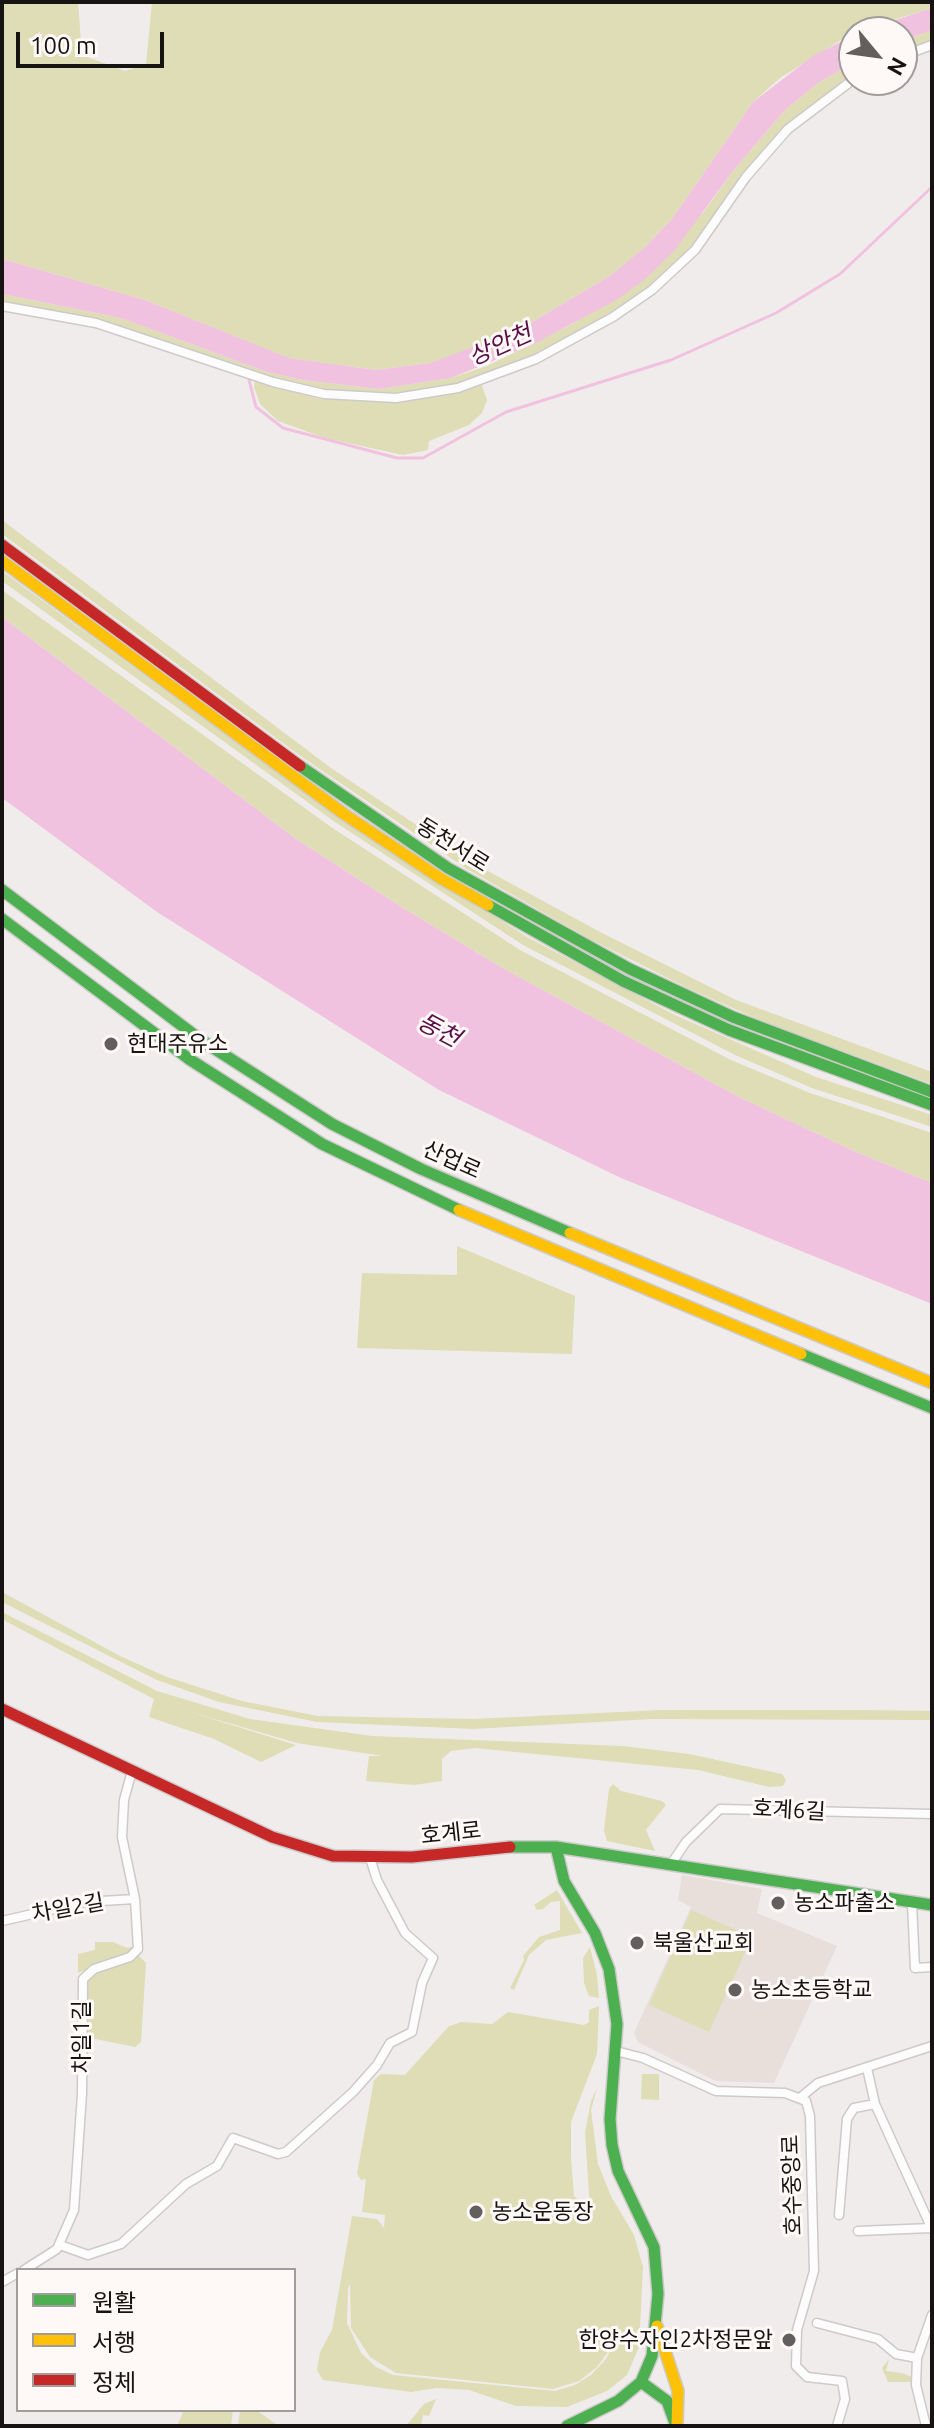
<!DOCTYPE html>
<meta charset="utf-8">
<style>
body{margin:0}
#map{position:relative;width:934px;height:2428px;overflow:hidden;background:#f0eceb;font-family:Ubuntu,"Noto Sans KR",sans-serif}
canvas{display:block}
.frame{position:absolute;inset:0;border:4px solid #161312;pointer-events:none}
.legend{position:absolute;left:16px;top:2268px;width:280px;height:144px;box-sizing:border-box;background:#fef9f7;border:2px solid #a19d9b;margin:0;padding:10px 14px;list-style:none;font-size:24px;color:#161312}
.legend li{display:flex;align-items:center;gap:16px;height:40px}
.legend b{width:40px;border:2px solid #a19d9b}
.north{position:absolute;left:838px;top:16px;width:80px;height:80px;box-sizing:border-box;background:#fef9f7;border:2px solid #a19d9b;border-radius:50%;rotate:119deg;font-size:22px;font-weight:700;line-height:32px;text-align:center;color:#161312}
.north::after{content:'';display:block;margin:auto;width:28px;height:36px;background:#625f5e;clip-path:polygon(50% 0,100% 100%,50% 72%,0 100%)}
.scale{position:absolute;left:16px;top:32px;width:148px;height:36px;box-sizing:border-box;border:4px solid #161312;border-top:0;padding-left:10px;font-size:24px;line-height:28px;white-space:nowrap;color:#161312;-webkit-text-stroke:6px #fef9f7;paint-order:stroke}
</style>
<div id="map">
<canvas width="934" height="2428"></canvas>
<div class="frame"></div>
<ul class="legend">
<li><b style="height:10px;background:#4caf50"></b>원활</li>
<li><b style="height:10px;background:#ffc107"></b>서행</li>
<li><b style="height:10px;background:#c62828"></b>정체</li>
</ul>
<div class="north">N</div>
<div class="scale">100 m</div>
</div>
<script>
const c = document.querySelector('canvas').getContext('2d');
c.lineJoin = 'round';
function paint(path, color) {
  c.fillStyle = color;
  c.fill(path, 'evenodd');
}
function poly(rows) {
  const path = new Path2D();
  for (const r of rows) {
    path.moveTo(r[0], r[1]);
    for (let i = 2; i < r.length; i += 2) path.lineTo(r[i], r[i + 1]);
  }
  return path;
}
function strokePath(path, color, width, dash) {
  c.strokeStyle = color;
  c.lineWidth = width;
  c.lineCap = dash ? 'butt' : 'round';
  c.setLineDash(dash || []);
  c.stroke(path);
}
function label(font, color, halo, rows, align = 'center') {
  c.font = font + ' Ubuntu,"Noto Sans KR",sans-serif';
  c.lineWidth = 6;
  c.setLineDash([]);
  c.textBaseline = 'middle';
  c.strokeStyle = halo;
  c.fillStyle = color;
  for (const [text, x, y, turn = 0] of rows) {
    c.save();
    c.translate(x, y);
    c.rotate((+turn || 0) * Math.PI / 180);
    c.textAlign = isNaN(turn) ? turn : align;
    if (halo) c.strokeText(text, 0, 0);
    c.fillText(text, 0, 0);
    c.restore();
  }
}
paint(poly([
 [682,1875,762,1889,757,1913,837,1946,774,2083,716,2081,638,2042,634,2033,691,1907,678,1900]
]), '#e8deda');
paint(poly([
 [2,2,78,2,82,55,125,71,146,64,152,2,932,2,932,8,854,32,780,78,753,102,672,219,645,247,611,275,519,330,465,352,430,363,376,370,288,358,145,300,2,259],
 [932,30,932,42,902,53,902,41],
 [854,62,854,76,780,133,690,251,652,286,607,317,536,356,461,385,396,395,341,394,272,380,97,321,2,303,2,294,121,318,264,371,302,380,379,389,451,378,487,366,576,322,703,213,733,171,784,111,818,83],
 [255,379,326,398,377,401,414,399,481,383,487,400,482,413,469,425,429,441,428,450,403,455,325,438,278,421,260,404,254,387],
 [2,520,331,768,475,864,602,933,736,1000,932,1072,932,1084,767,1023,692,990,592,940,467,869,299,755,2,534],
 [2,571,339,818,527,937,675,1015,816,1077,932,1115,932,1127,812,1088,735,1055,523,945,335,822,2,581],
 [2,590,331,827,520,950,731,1060,810,1093,932,1133,932,1183,856,1152,737,1096,499,966,400,906,296,839,2,617],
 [457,1246,575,1296,572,1354,357,1348,362,1273,457,1275],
 [2,1592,122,1657,167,1677,242,1701,318,1716,473,1719,662,1710,860,1710,932,1711,932,1720,652,1719,473,1729,317,1722,219,1702,157,1680,2,1602],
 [2,1612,157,1691,250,1719,372,1736,623,1746,689,1754,782,1774,786,1780,783,1786,769,1787,698,1770,475,1748,451,1751,442,1759,442,1781,414,1785,366,1781,369,1756,383,1756,297,1743,187,1711,296,1745,261,1762,214,1739,149,1717,154,1699,7,1622,2,1619],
 [613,1784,621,1791,662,1801,666,1805,646,1830,655,1851,607,1841,604,1830,609,1789],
 [557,1890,582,1933,546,1940,529,1955,514,1990,510,1988,524,1960,523,1956,539,1937,560,1930,560,1901,551,1902,543,1909,537,1910,534,1905],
 [691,1910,752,1937,709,2032,649,2005],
 [95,1942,113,1942,127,1948,135,1946,133,1952,78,1973,78,1954,95,1950],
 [590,1947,597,1975,599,1998,589,1996,584,1983,583,1958],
 [138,1955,146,1963,141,2042,135,2047,86,2037,85,1983,89,1975],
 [599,2006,597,2054,571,2122,571,2157,574,2196,590,2209,585,2133,591,2101,597,2088,591,2110,598,2164,611,2196,634,2235,643,2267,639,2347,627,2375,607,2391,567,2407,516,2406,469,2390,436,2388,411,2392,323,2380,317,2370,320,2352,332,2330,352,2216,377,2219,384,2228,385,2215,362,2212,366,2179,361,2180,357,2174,374,2080,381,2074,405,2075,449,2026,462,2022,492,2024,508,2012,584,2025,589,2022,589,2010],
 [363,2257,350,2284,351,2328,370,2357,396,2373,553,2389,579,2381,597,2367,610,2349,618,2321,615,2341,606,2359,591,2375,575,2385,555,2391,393,2375,376,2367,361,2353,347,2323,348,2288],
 [642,2074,659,2074,659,2100,641,2099],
 [889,2359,886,2371,902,2373,912,2377,913,2382,888,2382,882,2368],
 [436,2399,429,2416,423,2415,421,2426,406,2426,424,2404],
 [184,2410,233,2410,231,2426,177,2426],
 [240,2410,256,2410,279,2426,238,2426]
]), '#deddb6');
paint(poly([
 [932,8,932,30,902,41,902,32,859,32],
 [854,35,854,62,818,83,784,111,733,171,675,250,644,280,618,299,534,344,451,378,379,389,302,380,264,371,121,318,2,294,2,259,145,300,289,358,376,370,430,363,519,330,611,275,645,247,672,219,753,102,813,56],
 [2,617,296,839,400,906,499,966,737,1096,856,1152,932,1183,932,1304,621,1178,439,1090,157,912,13,806,2,798]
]), '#f1c2e0');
strokePath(poly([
 [249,380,256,407,283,428,397,458,423,458,506,412,671,360,776,313,840,274,932,187]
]), '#f1c2e0', 3);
const street = poly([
 [902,56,932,45],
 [2,306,96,323,273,382,324,394,396,398,458,388,536,359,613,317,652,290,695,250,746,177,788,129,854,79],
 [671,1864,686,1842,720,1809,932,1814],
 [912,1903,915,1968,932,1967],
 [2,1921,85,1902,135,1899],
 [616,2051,643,2058,716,2091,785,2093,806,2101,810,2116,814,2271,797,2330,796,2366,807,2377,842,2381,845,2399,837,2426],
 [867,2068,875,2104,932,2229],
 [801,2097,818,2083,932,2046],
 [839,2215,847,2119,854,2108,875,2104],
 [858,2231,931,2228],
 [60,2245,88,2255,121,2244,186,2184,217,2166,233,2138,278,2154,286,2152,353,2092,377,2065,390,2043,412,2032,422,1983,433,1958,405,1933,377,1880,370,1858],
 [24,2270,57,2249,74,2210,82,2094,83,1979,94,1969,130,1957,138,1949,135,1899,122,1837,124,1800,132,1771],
 [2,2282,18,2273],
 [817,2323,878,2339,896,2354,917,2358],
 [926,2426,916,2385,917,2358,932,2315]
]);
const fast = poly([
 [300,766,448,868,630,969,733,1017,932,1092],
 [2,890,201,1040,332,1124,421,1169,570,1233],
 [488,905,623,981,729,1030,932,1105],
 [2,919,189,1059,322,1144,459,1210],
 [801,1354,932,1408],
 [510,1847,556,1847,932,1905],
 [556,1847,564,1881,595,1933,609,1969,617,2024,610,2119,612,2145,618,2171,654,2247,658,2294,652,2356,641,2382,618,2401,567,2426],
 [641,2382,667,2401,675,2423]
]);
const slow = poly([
 [2,561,344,814,440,878,488,905],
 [459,1210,801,1354],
 [570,1233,932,1383],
 [657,2326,678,2391,677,2426]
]);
const jam = poly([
 [2,545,300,766],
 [2,1709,272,1837,333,1856,412,1857,510,1847]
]);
strokePath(street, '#cdcac9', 11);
strokePath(fast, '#cdcac9', 14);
strokePath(slow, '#cdcac9', 14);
strokePath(jam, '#cdcac9', 14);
strokePath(street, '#fdfcfc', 8);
strokePath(fast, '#4caf50', 11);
strokePath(slow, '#ffc107', 11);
strokePath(jam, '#c62828', 11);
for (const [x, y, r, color] of [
 [111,1044,8,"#625f5e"],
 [778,1903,8,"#625f5e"],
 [637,1943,8,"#625f5e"],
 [735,1990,8,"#625f5e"],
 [476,2212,8,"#625f5e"],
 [789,2340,8,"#625f5e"]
]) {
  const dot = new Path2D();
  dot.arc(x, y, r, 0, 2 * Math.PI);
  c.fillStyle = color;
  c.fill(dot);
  strokePath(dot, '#fef9f7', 3);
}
label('22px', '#161312', '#fef9f7', [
 ["동천서로",453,845,32],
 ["산업로",452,1160,24],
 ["호계6길",789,1810,3],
 ["호계로",451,1833,-6],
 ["차일2길",68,1908,-10],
 ["차일1길",82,2037,-90],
 ["호수중앙로",792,2185,-92]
]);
label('22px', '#161312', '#fef9f7', [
 ["현대주유소",127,1044],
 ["농소파출소",794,1903],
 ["북울산교회",653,1943],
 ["농소초등학교",751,1990],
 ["농소운동장",492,2212],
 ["한양수자인2차정문앞",773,2340,"right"]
], 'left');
label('italic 24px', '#590e48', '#fef9f7', [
 ["상안천",500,345,-24],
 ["동천",439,1030,28]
]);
</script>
